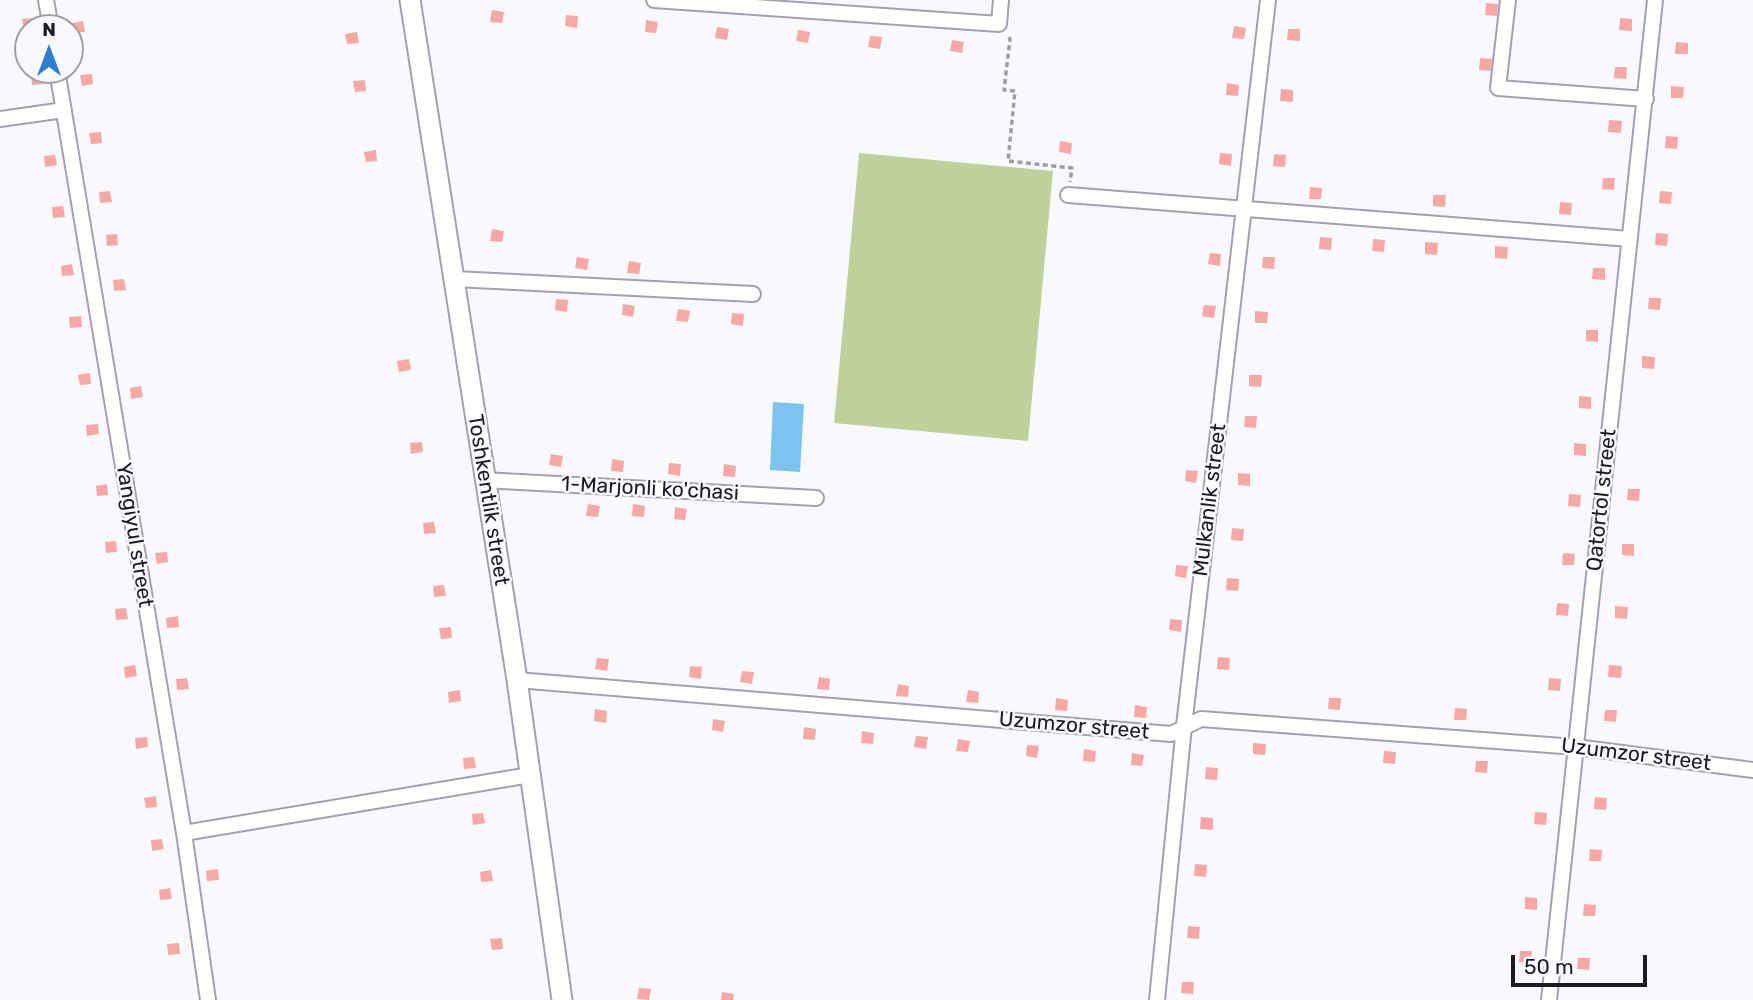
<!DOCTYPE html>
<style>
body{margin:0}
#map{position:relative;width:1753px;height:1000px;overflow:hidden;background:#f8f9fd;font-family:Rubik,sans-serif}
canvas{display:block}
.north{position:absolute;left:14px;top:14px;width:70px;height:70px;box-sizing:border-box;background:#f8f9fd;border:2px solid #a0a1a5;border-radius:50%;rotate:0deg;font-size:19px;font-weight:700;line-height:28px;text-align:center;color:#1c1c20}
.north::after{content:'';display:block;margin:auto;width:24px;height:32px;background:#2d7ecd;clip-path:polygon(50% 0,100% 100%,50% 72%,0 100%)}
.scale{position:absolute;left:1511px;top:955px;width:136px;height:32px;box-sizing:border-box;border:4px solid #1c1c20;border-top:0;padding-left:9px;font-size:21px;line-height:24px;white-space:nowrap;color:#1c1c20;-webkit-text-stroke:5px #f8f9fd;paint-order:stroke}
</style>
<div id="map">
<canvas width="1753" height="1000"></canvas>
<div class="north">N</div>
<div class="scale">50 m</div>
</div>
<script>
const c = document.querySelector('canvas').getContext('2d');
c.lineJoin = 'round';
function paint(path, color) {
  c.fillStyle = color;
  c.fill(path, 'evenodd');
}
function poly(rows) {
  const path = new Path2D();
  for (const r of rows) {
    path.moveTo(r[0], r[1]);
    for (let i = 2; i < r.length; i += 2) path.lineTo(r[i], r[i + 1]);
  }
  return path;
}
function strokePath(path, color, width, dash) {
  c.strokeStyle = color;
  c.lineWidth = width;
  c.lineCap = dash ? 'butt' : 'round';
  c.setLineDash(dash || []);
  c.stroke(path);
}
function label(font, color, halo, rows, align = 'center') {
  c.font = font + ' Rubik,sans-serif';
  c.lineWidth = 5;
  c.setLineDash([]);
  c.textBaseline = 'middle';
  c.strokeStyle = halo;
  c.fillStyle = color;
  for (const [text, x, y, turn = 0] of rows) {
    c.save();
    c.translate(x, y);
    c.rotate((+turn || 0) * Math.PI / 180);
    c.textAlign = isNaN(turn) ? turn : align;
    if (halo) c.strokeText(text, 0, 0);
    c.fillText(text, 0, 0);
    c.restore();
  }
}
paint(poly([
 [859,153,1053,171,1028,441,834,423]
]), '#c3cf9b');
paint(poly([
 [773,402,804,404,800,472,770,470]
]), '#7cc4ed');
paint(poly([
 [1486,3,1498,4,1497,16,1485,15],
 [492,10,504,12,502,23,490,22],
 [566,15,578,16,577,28,565,26],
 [34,18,35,28,24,30,22,19],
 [1620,18,1632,19,1632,31,1619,30],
 [646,20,658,22,656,33,645,32],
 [83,21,85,32,73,33,72,23],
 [1234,26,1246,28,1244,39,1232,38],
 [717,27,729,29,727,40,715,38],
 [1288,29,1300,29,1300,41,1287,40],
 [798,30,810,32,808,43,796,41],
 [357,32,359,43,347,44,345,34],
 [870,36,882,37,880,49,868,47],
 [952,40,964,42,962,53,950,51],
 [1676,42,1688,43,1688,54,1675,54],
 [1480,58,1492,59,1491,71,1479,70],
 [1615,67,1627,67,1626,79,1614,78],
 [43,73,44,84,32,85,31,75],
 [92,74,93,84,82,86,80,75],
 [365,80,366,91,355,92,353,81],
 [1227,83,1239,85,1238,96,1226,95],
 [1671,86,1684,87,1683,98,1671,98],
 [1281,89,1293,90,1293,102,1280,101],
 [1609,120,1622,121,1621,133,1608,132],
 [101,132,102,143,91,144,89,133],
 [1666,136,1678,137,1677,149,1665,148],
 [1060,141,1072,143,1071,154,1059,152],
 [376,150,377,161,366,162,364,152],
 [1220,153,1232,154,1231,166,1219,164],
 [1274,154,1286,155,1285,167,1273,166],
 [55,155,57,165,45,167,44,156],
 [1603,178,1615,178,1614,190,1602,189],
 [1310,187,1322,188,1321,199,1309,199],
 [110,191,112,202,100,203,99,192],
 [1660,191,1672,192,1671,204,1659,203],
 [1433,195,1446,195,1445,207,1433,206],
 [1560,202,1572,203,1571,215,1559,214],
 [63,206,65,217,53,218,52,207],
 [492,229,504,231,502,242,490,241],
 [1656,233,1668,234,1667,246,1655,245],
 [117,234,118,245,107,246,106,235],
 [1320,237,1332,238,1331,250,1319,249],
 [1373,239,1385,240,1384,252,1372,251],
 [1425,242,1438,243,1437,255,1425,254],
 [1495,246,1508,247,1507,259,1495,258],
 [1210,253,1221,254,1220,266,1208,264],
 [577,257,589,259,587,270,575,268],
 [1263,257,1275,257,1274,269,1262,268],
 [629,261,641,263,639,274,627,273],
 [72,264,74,275,62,276,61,266],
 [1593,268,1605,268,1605,280,1592,279],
 [124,279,126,290,114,291,113,280],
 [1649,298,1661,298,1660,310,1648,309],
 [556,299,568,300,567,312,555,310],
 [623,304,635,306,633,317,622,315],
 [1204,305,1216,306,1214,318,1202,316],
 [678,309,690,311,688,322,676,321],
 [1255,311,1268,312,1267,323,1255,323],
 [732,313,744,314,743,326,731,324],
 [81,316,82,327,70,328,69,317],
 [1586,330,1598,330,1598,342,1586,341],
 [1642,356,1655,357,1654,369,1642,368],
 [409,359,411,370,399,372,397,361],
 [90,373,91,384,80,385,78,375],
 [1249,375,1262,375,1261,387,1249,386],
 [141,386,143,397,131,399,130,388],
 [1579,396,1591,397,1591,409,1579,408],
 [1245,416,1257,416,1256,428,1244,427],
 [98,424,99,434,87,436,86,425],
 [422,442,423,452,411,454,410,443],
 [1574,443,1586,444,1586,456,1574,455],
 [551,454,563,456,561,467,549,465],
 [612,459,624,461,623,472,611,471],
 [669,463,681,464,680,476,668,474],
 [724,464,736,466,735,477,723,476],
 [1186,470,1198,471,1196,483,1185,481],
 [1238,473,1250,474,1250,486,1238,485],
 [107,484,108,495,97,496,96,486],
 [1628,489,1640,489,1639,501,1627,500],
 [1569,494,1581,495,1580,507,1568,506],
 [588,504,600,506,598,517,586,516],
 [633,504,645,506,644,517,632,516],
 [675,507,687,509,685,520,674,519],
 [434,522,436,533,424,534,423,523],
 [1232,528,1244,529,1243,541,1231,540],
 [116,541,117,552,106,553,105,542],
 [1622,544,1634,544,1634,556,1622,555],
 [167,552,168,562,157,564,155,553],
 [1563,553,1575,554,1574,565,1562,565],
 [1176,565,1188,566,1186,578,1175,576],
 [1227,578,1239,579,1238,591,1226,590],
 [444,585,446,596,434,597,433,586],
 [1557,603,1569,604,1568,616,1556,615],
 [1615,606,1628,607,1627,619,1615,618],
 [126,608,128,619,116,620,115,609],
 [178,616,179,627,167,628,166,618],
 [1170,619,1182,620,1181,632,1169,630],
 [451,627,452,638,441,639,439,628],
 [1218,657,1230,658,1229,670,1217,669],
 [597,658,609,659,607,671,595,669],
 [135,665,137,676,125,678,124,667],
 [1609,665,1622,666,1621,678,1608,677],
 [690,666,702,667,701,679,689,677],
 [742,671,754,672,752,684,740,682],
 [819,677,830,679,829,690,817,689],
 [187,678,189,689,177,690,176,679],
 [1549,678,1561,679,1560,691,1548,690],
 [898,684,909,686,908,697,896,696],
 [460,690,461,701,449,703,448,692],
 [968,690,979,692,978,703,966,702],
 [1056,698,1068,700,1067,711,1055,710],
 [1329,698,1341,698,1340,710,1328,709],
 [1135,705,1147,707,1146,718,1134,717],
 [1455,708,1467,709,1466,720,1454,720],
 [595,709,607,711,606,723,594,721],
 [1605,710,1617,710,1616,722,1604,721],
 [713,719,725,721,723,732,712,730],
 [804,727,816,729,815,740,803,739],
 [862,731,874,733,873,744,861,743],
 [916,736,928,737,926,749,914,747],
 [147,737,148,747,136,749,135,738],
 [958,739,970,741,968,752,956,751],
 [1253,743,1266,744,1265,755,1253,754],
 [1027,745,1039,746,1037,758,1026,756],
 [1084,749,1096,751,1095,762,1083,761],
 [1384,751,1396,752,1395,764,1383,763],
 [1132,753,1144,755,1142,766,1131,765],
 [474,757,476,768,464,769,463,758],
 [1476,761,1488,761,1487,773,1475,772],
 [1206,767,1218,768,1217,780,1205,779],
 [156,796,157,807,146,808,144,798],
 [1595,797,1607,798,1606,810,1594,809],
 [1535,812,1547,813,1546,825,1534,824],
 [483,813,485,823,473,825,472,814],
 [1201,817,1213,818,1213,830,1200,829],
 [162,839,164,849,152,851,151,840],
 [1590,849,1602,850,1601,861,1589,861],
 [1195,864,1207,865,1206,877,1194,876],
 [218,869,219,880,207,881,206,871],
 [491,870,493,881,481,882,480,872],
 [170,888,172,899,160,900,159,890],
 [1525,897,1537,898,1537,910,1525,909],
 [1584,904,1596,905,1595,916,1583,916],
 [1188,926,1200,927,1199,939,1187,938],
 [502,938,503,949,492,950,490,939],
 [179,943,180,954,168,955,167,944],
 [1520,951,1532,951,1531,963,1519,962],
 [1578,958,1590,958,1589,970,1577,969],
 [1182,982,1194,982,1193,994,1181,993],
 [639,988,651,989,649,1000,637,999],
 [722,992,734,994,733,1000,721,1000]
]), '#f7a8a5');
const street = poly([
 [46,0,51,28],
 [654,0,999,24,1001,0],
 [1508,0,1498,88,1646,99],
 [57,70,184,833,208,1000],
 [0,119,64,110],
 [1068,195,1630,239],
 [455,279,753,294],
 [483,480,816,498],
 [517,680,1171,734,1201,719,1576,747,1753,770],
 [184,833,530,775],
 [1157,1000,1184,726,1268,0],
 [1549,1000,1655,0]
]);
const secondary = poly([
 [410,0,517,680,562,1000]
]);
strokePath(street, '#a2a2ae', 18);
strokePath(secondary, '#a2a2ae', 23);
strokePath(poly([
 [1009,37,1010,39,1004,90,1015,91,1008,161,1072,168,1070,182]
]), '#9e9ea2', 3.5, [5, 3.5]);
strokePath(street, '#fff', 14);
strokePath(secondary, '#fff', 19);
label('21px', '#1c1c20', '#f8f9fd', [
 ["1-Marjonli ko'chasi",650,489,3],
 ["Toshkentlik street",488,500,81],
 ["Mulkanlik street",1210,500,-83],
 ["Qatortol street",1602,500,-84],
 ["Yangiyul street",134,535,81],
 ["Uzumzor street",1074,726,5],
 ["Uzumzor street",1636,755,7]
]);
</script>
